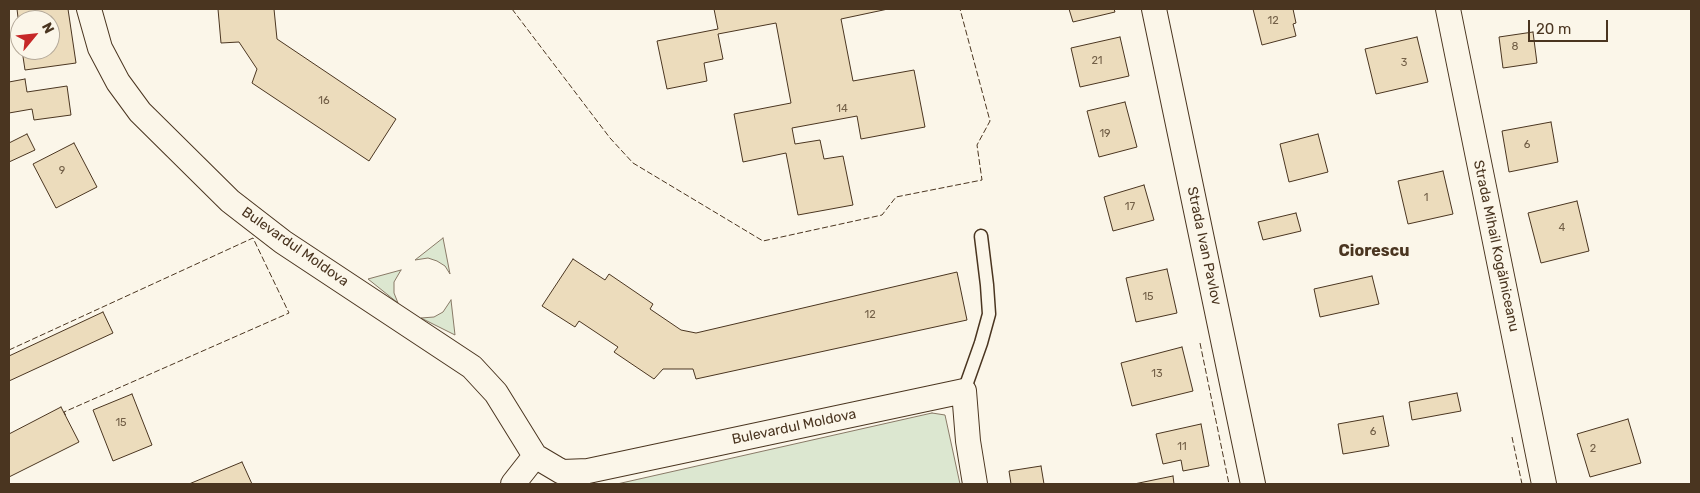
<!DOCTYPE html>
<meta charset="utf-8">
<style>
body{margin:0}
#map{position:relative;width:1700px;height:493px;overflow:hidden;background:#fbf6e9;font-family:Rubik,sans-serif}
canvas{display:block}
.frame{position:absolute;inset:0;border:10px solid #4a3520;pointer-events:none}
.north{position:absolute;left:10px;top:10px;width:50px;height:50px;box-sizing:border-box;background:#fbf6e9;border:1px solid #b4a999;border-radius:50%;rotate:62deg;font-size:14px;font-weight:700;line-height:20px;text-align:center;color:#4a3520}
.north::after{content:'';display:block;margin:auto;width:18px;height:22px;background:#c62828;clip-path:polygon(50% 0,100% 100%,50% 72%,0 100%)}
.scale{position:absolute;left:1528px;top:20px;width:80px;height:22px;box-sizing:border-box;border:2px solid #4a3520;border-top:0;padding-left:6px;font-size:15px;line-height:18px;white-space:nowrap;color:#4a3520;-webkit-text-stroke:4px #fbf6e9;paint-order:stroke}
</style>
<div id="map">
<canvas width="1700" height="493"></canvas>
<div class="frame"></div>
<div class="north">N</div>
<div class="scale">20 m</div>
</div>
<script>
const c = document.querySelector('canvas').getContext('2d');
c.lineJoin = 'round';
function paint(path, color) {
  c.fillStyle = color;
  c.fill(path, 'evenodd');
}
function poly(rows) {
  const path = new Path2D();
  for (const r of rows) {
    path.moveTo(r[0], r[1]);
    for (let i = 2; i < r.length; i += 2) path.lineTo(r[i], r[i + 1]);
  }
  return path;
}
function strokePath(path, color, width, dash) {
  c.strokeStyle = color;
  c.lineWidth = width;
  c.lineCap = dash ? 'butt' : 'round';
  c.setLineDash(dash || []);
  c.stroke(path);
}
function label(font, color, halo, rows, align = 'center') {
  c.font = font + ' Rubik,sans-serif';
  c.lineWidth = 4;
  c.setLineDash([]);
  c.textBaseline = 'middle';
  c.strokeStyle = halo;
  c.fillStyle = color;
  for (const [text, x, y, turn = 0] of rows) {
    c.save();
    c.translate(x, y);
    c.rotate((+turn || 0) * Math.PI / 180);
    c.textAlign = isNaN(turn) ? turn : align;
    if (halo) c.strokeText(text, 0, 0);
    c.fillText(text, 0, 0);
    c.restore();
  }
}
const green = poly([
 [443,238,450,274,445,266,437,261,428,258,415,260,443,238],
 [401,270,394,282,394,293,398,303,368,279,401,270],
 [451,300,455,335,421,318,434,317,443,312,451,300],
 [932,413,945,415,960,484,617,484,932,413]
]);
paint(green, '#dce7d0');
strokePath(green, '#887966', 1);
const building = poly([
 [17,9,68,9,76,63,25,70,22,50,50,50,50,20,20,20,20,34,17,9],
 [218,9,274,9,277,39,396,119,369,161,252,83,257,69,239,42,221,43,218,9],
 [714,9,888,9,841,19,853,81,914,70,925,127,861,139,857,116,792,128,795,144,820,140,824,159,843,156,853,205,798,215,786,153,743,162,734,114,791,103,776,23,718,34,723,59,704,63,707,81,667,89,657,41,718,29,714,9],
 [1069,9,1114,9,1115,12,1073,22,1069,9],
 [1253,9,1293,9,1296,23,1293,24,1296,36,1262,45,1253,9],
 [1533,32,1537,63,1503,68,1499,37,1533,32],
 [1120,37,1129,76,1080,87,1071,48,1120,37],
 [1417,37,1428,82,1376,94,1365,49,1417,37],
 [25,79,27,92,67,86,71,115,34,120,32,109,9,113,9,82,25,79],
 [1125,102,1137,147,1099,157,1087,111,1125,102],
 [1551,122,1558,162,1509,172,1502,131,1551,122],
 [27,134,35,150,9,162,9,143,27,134],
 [1318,134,1328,172,1289,182,1280,144,1318,134],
 [74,143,97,187,56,208,33,164,74,143],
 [1443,171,1453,214,1408,224,1398,181,1443,171],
 [1144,185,1154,220,1113,231,1104,197,1144,185],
 [1577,201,1589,251,1541,263,1528,213,1577,201],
 [1296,213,1301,231,1263,240,1258,222,1296,213],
 [573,259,605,280,609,274,653,304,650,309,681,330,696,333,957,272,967,320,696,379,693,369,663,369,654,379,614,352,618,347,579,321,575,327,542,306,573,259],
 [1167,269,1177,313,1136,322,1126,278,1167,269],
 [1372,276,1379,304,1320,317,1314,289,1372,276],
 [103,312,113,333,9,381,9,356,103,312],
 [1182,347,1193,391,1132,406,1121,363,1182,347],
 [1457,393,1461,411,1412,420,1409,402,1457,393],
 [132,394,152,445,113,461,93,410,132,394],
 [61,407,79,442,9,477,9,434,61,407],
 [1383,416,1389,446,1343,454,1338,424,1383,416],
 [1628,419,1641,463,1590,477,1577,434,1628,419],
 [1201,424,1209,466,1183,471,1181,460,1163,464,1156,434,1201,424],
 [242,462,252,484,189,484,242,462],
 [1041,466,1044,484,1011,484,1009,471,1041,466],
 [1173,476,1174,484,1134,484,1173,476]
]);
paint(building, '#ecdcbc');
strokePath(building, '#4a3520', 1);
const lane = poly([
 [964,391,981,343,989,314,987,285,981,236]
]);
const street = poly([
 [89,9,100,48,118,82,140,112,230,201,283,242,472,367,496,393,535,456,562,472,588,471,964,391,968,441,975,484],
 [1154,9,1253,484],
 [1448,9,1544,484],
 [513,484,535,456]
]);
strokePath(lane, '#4a3520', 15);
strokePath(street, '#4a3520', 26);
strokePath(lane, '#fbf6e9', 12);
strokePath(street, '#fbf6e9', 24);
strokePath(poly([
 [512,9,610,138,633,163,763,241,882,215,896,197,982,180,977,145,990,121,960,9],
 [1200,343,1229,484],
 [9,350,253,238,289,313,64,412,66,416],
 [1512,437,1522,484]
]), '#4a3520', 1, [6, 2.5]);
label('11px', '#725f47', null, [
 ["12",1273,21],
 ["8",1515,47],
 ["21",1097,61],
 ["3",1404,63],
 ["16",324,101],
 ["14",842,109],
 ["19",1105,134],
 ["6",1527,145],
 ["9",62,171],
 ["1",1426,198],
 ["17",1130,207],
 ["4",1562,228],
 ["15",1148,297],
 ["12",870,315],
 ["13",1157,374],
 ["15",121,423],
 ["6",1373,432],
 ["11",1182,447],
 ["2",1593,449]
]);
label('14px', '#4a3520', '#fbf6e9', [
 ["Strada Ivan Pavlov",1204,246,78],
 ["Strada Mihail Kogălniceanu",1496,246,78],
 ["Bulevardul Moldova",295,247,35],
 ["Bulevardul Moldova",794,427,-12]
]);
label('bold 16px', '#4a3520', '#fbf6e9', [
 ["Ciorescu",1374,251]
]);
</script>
